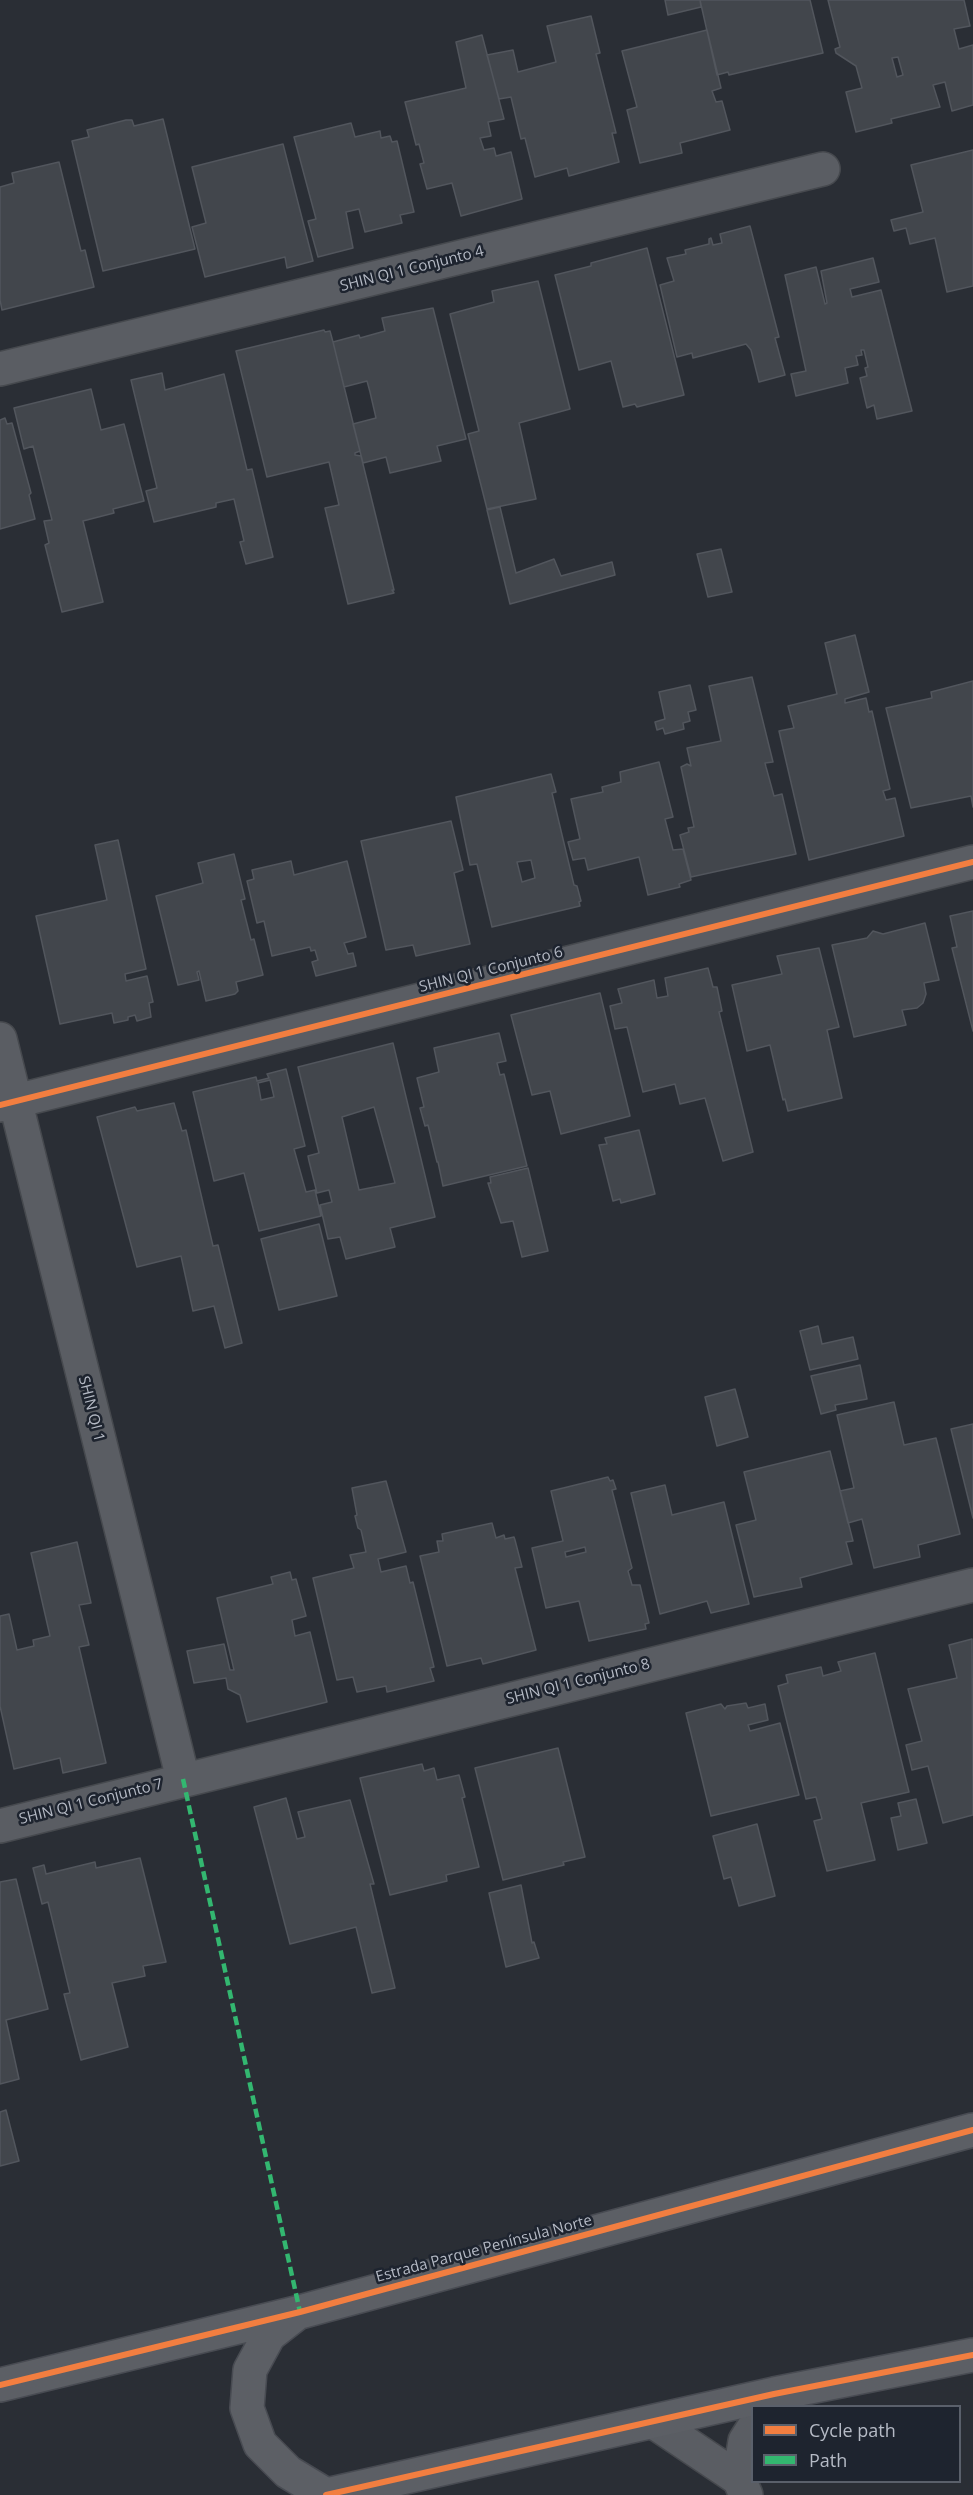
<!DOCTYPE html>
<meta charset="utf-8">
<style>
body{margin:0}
#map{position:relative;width:973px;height:2495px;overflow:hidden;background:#2a2e35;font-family:"Open Sans",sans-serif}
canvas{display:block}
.legend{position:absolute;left:751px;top:2405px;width:210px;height:78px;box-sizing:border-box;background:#1e242f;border:2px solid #5a606b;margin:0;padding:8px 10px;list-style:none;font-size:18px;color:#b5bac5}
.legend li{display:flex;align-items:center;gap:12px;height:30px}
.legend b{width:30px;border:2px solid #5a606b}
</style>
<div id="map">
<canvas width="973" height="2495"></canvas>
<ul class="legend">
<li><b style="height:8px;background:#f27e40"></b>Cycle path</li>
<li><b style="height:8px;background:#33b770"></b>Path</li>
</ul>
</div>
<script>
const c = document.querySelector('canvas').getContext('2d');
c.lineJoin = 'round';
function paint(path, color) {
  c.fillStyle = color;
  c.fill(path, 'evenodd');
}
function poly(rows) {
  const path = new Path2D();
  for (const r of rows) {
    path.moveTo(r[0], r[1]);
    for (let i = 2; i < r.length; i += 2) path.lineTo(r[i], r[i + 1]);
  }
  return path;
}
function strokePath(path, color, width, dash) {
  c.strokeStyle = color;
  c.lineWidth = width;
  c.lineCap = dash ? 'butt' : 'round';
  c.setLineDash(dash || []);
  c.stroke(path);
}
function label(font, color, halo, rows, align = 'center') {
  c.font = font + ' "Open Sans",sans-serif';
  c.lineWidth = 5;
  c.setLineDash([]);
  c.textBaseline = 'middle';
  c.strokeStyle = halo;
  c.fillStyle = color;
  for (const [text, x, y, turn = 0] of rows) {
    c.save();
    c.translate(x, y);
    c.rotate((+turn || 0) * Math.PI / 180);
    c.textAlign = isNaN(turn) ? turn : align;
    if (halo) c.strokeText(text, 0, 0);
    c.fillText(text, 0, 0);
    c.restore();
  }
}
const building = poly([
 [665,0,700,0,701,7,668,15,665,0],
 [700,0,810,0,823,53,729,75,728,72,717,75,700,0],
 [828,0,964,0,970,26,954,29,959,49,973,45,973,105,952,111,945,82,933,85,940,107,891,119,892,123,856,132,846,92,862,88,856,66,836,53,835,49,840,47,828,0],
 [898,57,903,75,897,77,892,58,898,57],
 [591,16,600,53,596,54,616,133,612,133,619,162,569,176,567,168,535,177,525,138,521,139,511,97,499,99,487,55,513,50,518,72,556,62,547,26,591,16],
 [707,30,721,88,712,91,716,102,722,101,730,130,680,143,682,153,640,163,627,110,637,107,622,51,707,30],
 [482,35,504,119,488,122,491,136,480,138,484,150,494,148,496,156,511,152,522,199,461,216,452,183,427,189,420,164,424,163,419,144,416,145,405,102,466,88,456,42,482,35],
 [163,119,195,249,103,271,72,141,89,137,87,130,126,120,132,120,134,126,163,119],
 [351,123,355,137,380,131,381,138,390,136,392,142,397,141,414,212,400,215,402,223,365,232,359,209,346,212,353,248,318,257,308,221,316,219,294,137,351,123],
 [283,144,313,261,287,268,285,257,205,277,192,227,206,223,192,167,283,144],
 [973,150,973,286,947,292,935,238,910,244,906,228,894,231,891,220,923,212,911,165,973,150],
 [59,162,81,251,85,250,94,287,2,310,0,300,0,187,14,183,12,173,59,162],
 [750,226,779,337,775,338,785,375,759,382,751,350,746,344,693,358,692,353,677,357,660,285,674,281,667,258,686,254,685,250,709,244,709,239,711,238,713,245,722,243,720,234,750,226],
 [647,248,684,395,637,407,635,404,623,407,611,361,579,370,555,275,591,266,591,263,647,248],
 [873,258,879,282,850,289,852,297,881,290,912,411,877,419,874,405,867,408,860,378,867,376,865,368,868,367,864,350,861,350,862,355,856,356,858,365,845,368,848,383,796,396,791,374,806,371,785,275,816,267,825,304,827,303,821,271,873,258],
 [538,281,570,409,519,423,536,499,487,509,468,434,479,431,450,314,494,302,492,291,538,281],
 [433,308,466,439,437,446,441,461,390,473,386,457,363,463,353,424,376,418,370,392,367,381,344,387,333,342,359,335,360,338,385,331,382,318,433,308],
 [324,330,325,332,330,331,333,342,360,451,355,453,355,455,361,456,394,590,392,590,394,593,348,604,325,508,339,505,329,462,267,477,236,351,324,330],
 [162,373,165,390,224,374,247,470,252,469,273,557,246,564,240,542,244,541,234,499,216,503,216,507,154,522,146,491,157,488,131,380,162,373],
 [91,389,101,430,124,424,144,501,113,509,114,513,83,521,103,602,62,612,45,545,49,543,44,521,52,520,33,446,24,449,14,408,91,389],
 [5,418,7,424,12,423,31,493,29,495,35,519,0,529,0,420,5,418],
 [500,507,516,573,554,559,561,576,612,562,615,575,510,604,487,510,500,507],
 [721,549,732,592,708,597,697,554,721,549],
 [855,635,869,692,845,699,845,703,866,698,869,712,872,711,890,789,883,791,886,800,895,798,904,836,809,860,779,731,794,728,788,706,837,694,825,643,855,635],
 [752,677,773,762,765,763,766,767,774,796,782,794,796,854,691,877,680,835,689,832,688,828,694,827,681,767,687,764,691,766,687,748,721,741,709,686,752,677],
 [973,681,973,807,971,796,911,808,886,708,932,698,931,692,973,681],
 [690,685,696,710,688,712,690,721,683,723,684,729,665,734,663,728,657,730,655,722,665,719,659,692,690,685],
 [659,762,673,817,665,819,673,850,683,849,691,880,679,884,680,887,648,895,639,857,588,870,585,858,573,860,568,842,580,839,571,799,603,792,602,787,621,782,620,772,659,762],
 [551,774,556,792,552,793,574,885,577,886,581,901,579,902,580,906,492,927,477,864,470,865,456,797,551,774],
 [531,860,535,878,522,882,517,862,531,860],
 [451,821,463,870,454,873,470,944,416,956,413,945,386,950,361,841,451,821],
 [118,840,146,969,125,974,126,981,147,976,153,1002,149,1003,151,1017,137,1021,135,1015,128,1017,128,1020,114,1023,112,1013,60,1024,36,916,107,900,95,845,118,840],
 [234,854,245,899,241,900,251,940,254,939,263,975,236,982,238,991,235,994,206,1001,199,971,197,972,199,980,178,985,156,896,203,883,198,863,234,854],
 [291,861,294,875,347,861,366,937,344,943,348,954,353,953,356,966,316,976,312,962,318,960,315,950,311,951,310,947,272,956,264,921,257,923,247,881,254,879,252,870,291,861],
 [973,911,973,1031,952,948,957,947,950,916,973,911],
 [925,923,939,980,924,983,926,994,923,1003,917,1008,902,1010,906,1025,854,1037,832,945,867,938,873,931,883,934,925,923],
 [819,948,839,1027,827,1030,842,1098,788,1111,785,1099,783,1100,770,1045,747,1051,732,985,782,974,777,956,819,948],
 [708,968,713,987,717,987,722,1011,719,1012,753,1152,723,1161,705,1098,680,1104,675,1084,643,1092,627,1027,615,1029,610,1006,622,1003,618,989,654,980,657,998,668,996,665,978,708,968],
 [600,993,630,1116,561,1134,550,1091,532,1095,511,1015,600,993],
 [499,1033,506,1061,497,1063,500,1075,504,1074,527,1166,443,1186,438,1162,437,1162,428,1125,425,1126,420,1108,424,1107,417,1078,439,1072,434,1048,499,1033],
 [393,1043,435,1217,390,1228,395,1247,346,1259,340,1237,328,1239,320,1205,332,1202,329,1190,317,1193,309,1161,308,1156,319,1153,298,1067,393,1043],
 [374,1107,395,1183,359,1190,342,1117,374,1107],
 [286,1069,305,1146,294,1149,306,1192,315,1190,321,1216,259,1231,244,1173,214,1181,193,1092,256,1077,257,1081,269,1078,267,1074,286,1069],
 [270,1080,274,1097,261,1100,258,1083,270,1080],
 [174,1103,182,1131,186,1130,213,1246,218,1245,242,1343,225,1348,214,1306,193,1311,181,1256,137,1267,97,1117,135,1107,137,1111,174,1103],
 [639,1130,655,1194,621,1203,620,1199,613,1201,599,1145,607,1144,605,1138,639,1130],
 [528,1168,548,1251,522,1257,513,1221,501,1223,488,1183,491,1183,490,1177,528,1168],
 [319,1224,337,1296,279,1310,261,1239,319,1224],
 [818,1326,822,1344,853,1337,858,1359,810,1370,800,1331,818,1326],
 [860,1365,867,1399,835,1405,836,1410,821,1414,811,1376,860,1365],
 [735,1389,748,1437,717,1446,705,1397,735,1389],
 [894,1402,904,1445,936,1438,960,1534,918,1545,920,1557,874,1568,862,1519,848,1523,840,1491,854,1488,837,1415,894,1402],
 [973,1424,973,1518,951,1429,973,1424],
 [830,1451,853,1541,846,1542,852,1564,800,1578,802,1587,754,1597,736,1525,756,1520,744,1472,830,1451],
 [608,1477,610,1481,613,1480,616,1489,612,1490,632,1568,628,1571,632,1585,640,1585,649,1623,645,1624,646,1629,589,1641,579,1601,546,1608,532,1548,563,1541,551,1491,608,1477],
 [585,1547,586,1552,566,1557,565,1552,585,1547],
 [386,1481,406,1552,378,1559,381,1572,406,1566,410,1583,413,1582,434,1667,430,1668,434,1681,387,1692,386,1686,357,1692,353,1677,337,1680,313,1578,354,1568,350,1555,366,1552,361,1530,358,1528,355,1516,357,1515,352,1488,386,1481],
 [665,1485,672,1515,724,1502,749,1604,711,1613,707,1601,660,1614,631,1493,665,1485],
 [492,1523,496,1538,504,1535,505,1539,514,1537,515,1540,522,1567,515,1568,536,1650,483,1664,481,1658,447,1666,420,1556,439,1552,437,1541,443,1541,442,1534,492,1523],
 [77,1542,91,1603,79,1605,89,1645,79,1647,106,1763,63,1773,60,1758,14,1769,0,1706,0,1616,9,1614,17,1650,34,1646,33,1640,50,1636,31,1553,77,1542],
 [290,1572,292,1580,296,1579,306,1616,292,1620,295,1636,310,1632,327,1702,247,1722,240,1695,228,1689,226,1678,194,1683,187,1651,224,1644,230,1670,234,1670,217,1598,273,1584,271,1577,290,1572],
 [972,1639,973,1815,943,1823,928,1766,912,1770,906,1745,922,1741,908,1689,957,1678,949,1645,972,1639],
 [875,1653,909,1792,861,1803,875,1860,827,1871,814,1821,822,1819,816,1797,806,1799,778,1686,788,1683,786,1675,821,1667,823,1676,841,1671,838,1662,875,1653],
 [746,1703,748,1708,765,1704,768,1720,748,1725,750,1731,780,1723,799,1795,711,1816,686,1713,721,1704,725,1709,727,1706,746,1703],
 [558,1748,585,1857,563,1862,564,1865,503,1880,475,1768,558,1748],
 [422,1764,424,1771,434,1768,437,1780,459,1775,465,1797,462,1798,479,1867,446,1875,447,1881,390,1895,360,1778,422,1764],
 [286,1798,297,1839,305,1837,298,1812,350,1800,374,1884,370,1884,395,1988,372,1993,356,1927,290,1944,254,1807,286,1798],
 [916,1799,927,1843,898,1850,891,1818,901,1816,898,1803,916,1799],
 [757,1824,775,1896,739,1906,731,1877,724,1879,713,1836,757,1824],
 [140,1858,166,1962,143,1966,145,1976,112,1983,128,2047,81,2060,64,1994,70,1993,48,1902,42,1904,33,1868,44,1865,46,1874,95,1862,96,1868,140,1858],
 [16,1879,48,2009,6,2020,19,2079,0,2084,0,1882,16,1879],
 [521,1885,532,1943,534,1942,539,1958,506,1967,489,1893,521,1885],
 [6,2110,19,2161,0,2166,0,2112,6,2110]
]);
paint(building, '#42464c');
strokePath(building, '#52565d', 1.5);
const minor = poly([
 [0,369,823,169],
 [0,1039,183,1779],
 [0,1105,973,862],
 [0,1826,973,1585],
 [654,2422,739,2479],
 [746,2495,739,2479,745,2441,752,2430]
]);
const major = poly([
 [296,2314,269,2335,250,2370,247,2408,260,2444,288,2472,326,2495],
 [0,2385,300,2312,973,2130],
 [326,2495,774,2394,973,2355]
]);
strokePath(minor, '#46494e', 36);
strokePath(major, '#484b52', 36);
strokePath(minor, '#5a5d63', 33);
strokePath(major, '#5c5f65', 33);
strokePath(poly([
 [183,1779,300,2312]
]), '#33b770', 4.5, [9, 4.5]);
strokePath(poly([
 [0,1105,973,862],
 [0,2385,300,2312,973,2130],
 [326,2495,774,2394,973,2355]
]), '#f27e40', 6);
label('15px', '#b5bac5', '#1e242f', [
 ["SHIN QI 1 Conjunto 4",412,269,-14],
 ["SHIN QI 1 Conjunto 6",491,970,-14],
 ["SHIN QI 1",91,1409,76],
 ["SHIN QI 1 Conjunto 8",578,1682,-14],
 ["SHIN QI 1 Conjunto 7",91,1802,-14],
 ["Estrada Parque Península Norte",484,2249,-15]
]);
</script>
